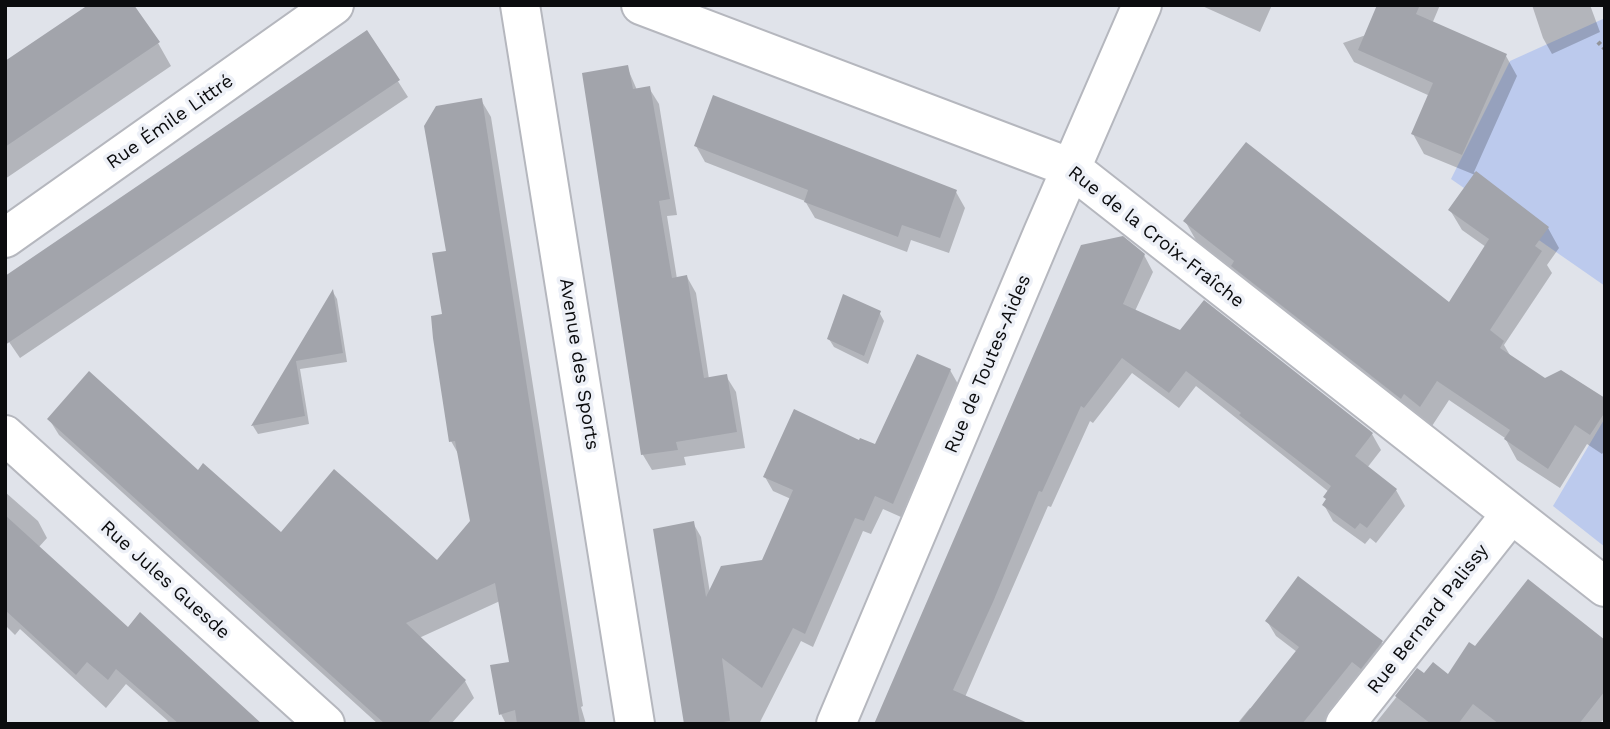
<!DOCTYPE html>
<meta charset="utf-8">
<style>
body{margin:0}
#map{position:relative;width:1610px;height:729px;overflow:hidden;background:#e0e3ea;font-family:"Work Sans",sans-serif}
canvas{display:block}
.frame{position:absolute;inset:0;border:7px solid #0b0c0e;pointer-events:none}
</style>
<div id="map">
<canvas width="1610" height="729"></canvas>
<div class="frame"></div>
</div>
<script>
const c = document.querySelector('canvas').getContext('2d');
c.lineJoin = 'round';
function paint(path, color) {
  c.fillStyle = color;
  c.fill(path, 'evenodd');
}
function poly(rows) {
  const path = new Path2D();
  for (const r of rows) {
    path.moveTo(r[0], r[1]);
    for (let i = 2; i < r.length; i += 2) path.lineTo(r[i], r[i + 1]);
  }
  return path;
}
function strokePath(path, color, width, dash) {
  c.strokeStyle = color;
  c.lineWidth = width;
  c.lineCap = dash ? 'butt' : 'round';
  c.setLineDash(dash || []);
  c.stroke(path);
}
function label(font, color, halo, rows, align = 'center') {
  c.font = font + ' "Work Sans",sans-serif';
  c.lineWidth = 7;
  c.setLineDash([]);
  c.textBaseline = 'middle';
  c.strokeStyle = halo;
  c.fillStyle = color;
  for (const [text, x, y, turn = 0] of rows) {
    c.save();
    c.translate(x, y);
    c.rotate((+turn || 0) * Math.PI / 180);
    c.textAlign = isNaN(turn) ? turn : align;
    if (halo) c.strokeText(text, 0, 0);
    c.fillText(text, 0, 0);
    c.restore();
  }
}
paint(poly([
 [1605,18,1605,286,1451,179,1510,61],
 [1605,418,1605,547,1553,506]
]), '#bccaed');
paint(poly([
 [130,5,158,43,171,66,5,179,5,63],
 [1200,5,1272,5,1260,32],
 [1379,5,1440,5,1432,24,1506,56,1517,76,1474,172,1548,228,1559,248,1547,265,1552,273,1504,345,1511,357,1545,380,1605,400,1605,450,1602,454,1587,444,1560,488,1517,460,1505,438,1449,400,1432,426,1416,413,1413,418,1245,286,1238,274,1197,242,1185,221,1449,304,1486,247,1462,230,1450,210,1475,175,1424,154,1413,134,1430,96,1354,62,1343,43,1366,35],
 [1532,5,1590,5,1600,32,1552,54,1543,38],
 [367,33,408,97,20,358,5,336],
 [627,67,637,90,649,88,659,104,677,215,667,216,677,279,687,277,696,293,709,379,726,376,736,392,745,448,684,457,686,465,652,470,643,455],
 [481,100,491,117,583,706,581,707,586,724,506,724,501,714,511,663,500,601,419,638,465,681,474,698,451,724,378,724,59,435,49,419,198,473,281,535,437,562,472,521,460,457,451,441,444,316,448,252],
 [696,146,956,192,965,208,949,253,911,240,907,252,815,218,805,201,705,162],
 [1144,255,1153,272,1135,311,1181,332,1204,302,1372,434,1381,450,1367,468,1396,490,1405,506,1376,543,1370,538,1365,544,1333,521,1324,505,1329,492,1196,386,1179,408,1132,373,1093,423,1090,421,1051,507,1048,506,965,697,875,724],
 [333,292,337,299,347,362,300,369,309,424,258,434,253,426],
 [879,312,884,321,868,364,834,347,829,339],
 [950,370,958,384,901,517,883,509,871,534,863,531,813,647,801,641,759,724,686,724,693,523,701,537,710,593,763,562,791,499,773,491,765,477,860,442,876,447],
 [5,492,38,521,47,538,38,548,128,630,261,724,166,724,168,721,126,684,106,708,20,629,15,635,5,625],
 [1267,621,1381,642,1390,657,1338,724,1237,724,1250,708,1252,710,1297,652,1276,636],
 [1605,642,1605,718,1599,724,1375,724,1418,670,1425,675,1449,677,1476,648]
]), '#0003');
paint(poly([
 [88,5,134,5,160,42,5,147,5,61],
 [1377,5,1420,5,1416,14,1507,54,1462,155,1411,134,1433,83,1358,50],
 [367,30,400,80,5,345,5,276],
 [628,65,633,89,650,86,670,199,659,201,672,278,687,275,704,378,727,374,737,432,676,442,678,450,641,455,582,73],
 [713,95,957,190,940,238,902,225,898,237,804,202,808,190,694,146],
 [482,98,497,196,580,724,517,724,515,710,499,715,490,665,509,662,495,583,406,623,466,680,427,724,385,724,47,419,89,371,198,470,203,463,281,532,334,469,437,560,470,521,455,441,449,442,433,338,431,316,442,314,432,253,446,251,424,126,436,106],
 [1246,142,1449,302,1489,239,1448,210,1476,171,1549,227,1535,246,1542,251,1490,330,1504,341,1500,348,1545,378,1561,370,1605,398,1605,412,1590,435,1575,425,1548,469,1504,439,1510,430,1437,381,1420,407,1404,394,1401,399,1231,266,1234,261,1183,221],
 [1123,236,1145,254,1123,304,1180,330,1204,300,1373,433,1355,456,1397,489,1367,528,1360,523,1355,529,1322,505,1326,499,1323,497,1331,486,1239,415,1241,413,1186,371,1169,393,1122,358,1084,408,1081,406,1042,492,1039,491,993,602,953,690,1030,724,874,724,1081,245],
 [333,289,343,353,296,361,305,416,251,426],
 [843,294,881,311,864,356,827,339],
 [917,354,951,369,893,504,875,496,864,521,855,518,805,634,793,628,762,688,722,658,730,721,711,724,684,724,653,529,694,521,706,597,721,566,762,560,793,490,763,477,794,409,859,440,860,438,875,444],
 [5,515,128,627,140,612,262,724,179,724,116,669,108,680,87,662,76,675,5,610],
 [1298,576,1383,641,1361,669,1352,662,1302,724,1238,724,1299,647,1265,621],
 [1528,579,1605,640,1605,691,1579,724,1499,724,1473,704,1458,724,1431,724,1395,696,1417,668,1424,673,1433,662,1448,674,1469,642,1475,646]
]), '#a2a4ab');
const minor = poly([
 [520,5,635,724],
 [641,5,1071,168,1605,587],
 [5,238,334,5],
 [5,435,325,724],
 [836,724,1043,233,1142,5],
 [1345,724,1511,514]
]);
strokePath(minor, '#b5b7be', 42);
strokePath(poly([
 [1598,42,1605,49]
]), '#929499', 4.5, [3.5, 3.5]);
strokePath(minor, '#fff', 38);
label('19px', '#0b0c0e', '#edf0f7', [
 ["Rue Émile Littré",170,122,-35],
 ["Rue de la Croix-Fraîche",1156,237,38],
 ["Avenue des Sports",579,364,81],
 ["Rue de Toutes-Aides",988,364,-67],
 ["Rue Jules Guesde",165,580,42],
 ["Rue Bernard Palissy",1428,619,-52]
]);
</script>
